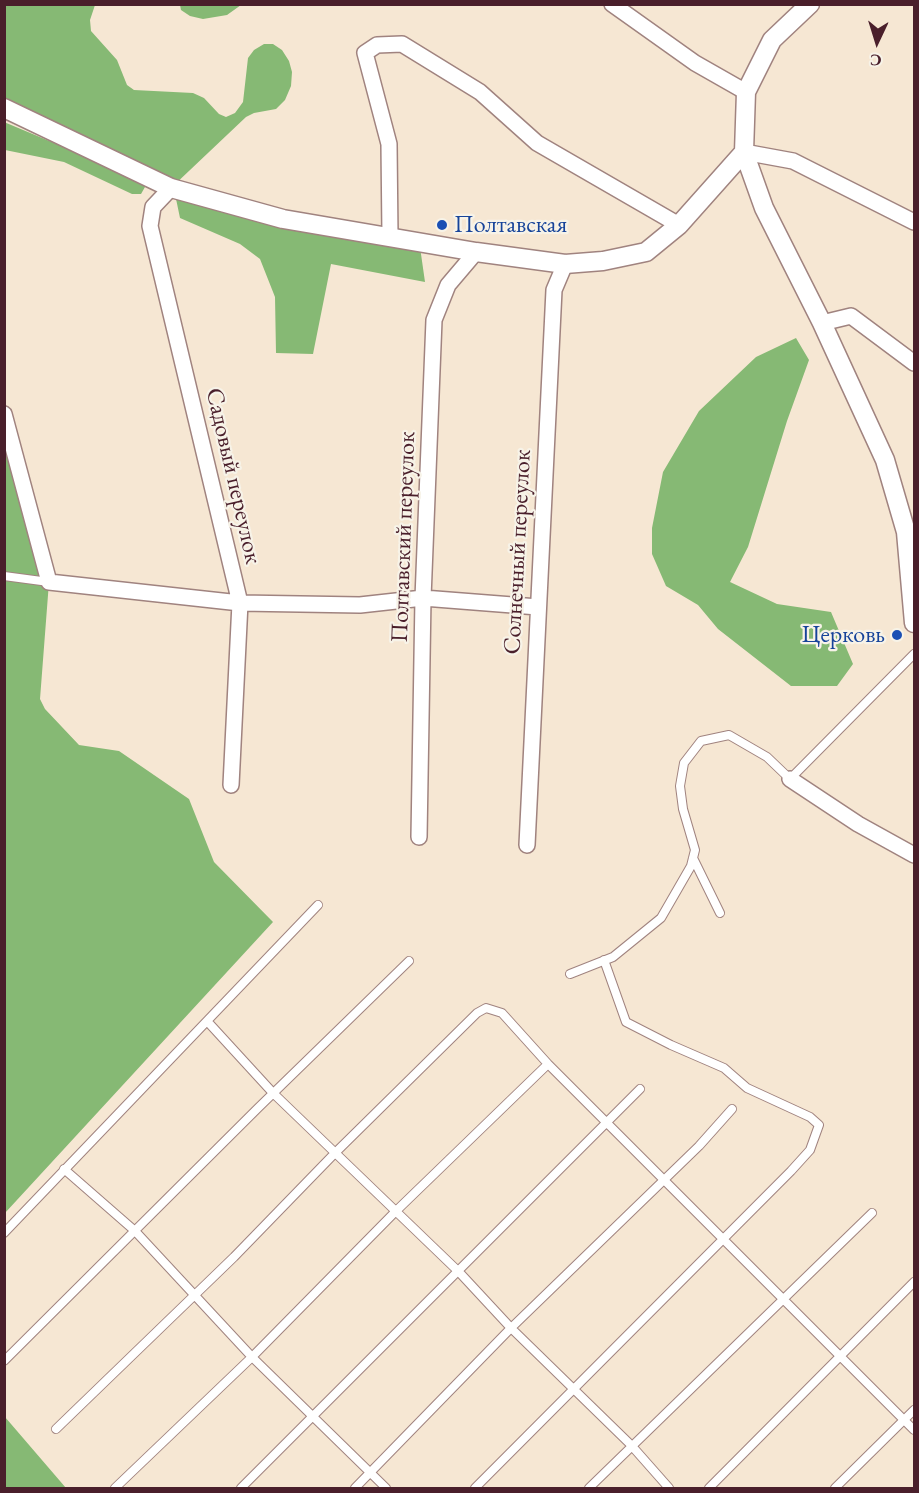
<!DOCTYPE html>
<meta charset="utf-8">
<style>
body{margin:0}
#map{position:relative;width:919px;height:1493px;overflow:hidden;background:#f6e7d3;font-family:"EB Garamond",serif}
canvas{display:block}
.frame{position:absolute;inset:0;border:6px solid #4a1f2b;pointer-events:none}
.north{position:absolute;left:847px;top:12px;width:60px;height:60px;-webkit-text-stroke:4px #f7f3e8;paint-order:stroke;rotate:184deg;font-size:16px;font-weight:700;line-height:24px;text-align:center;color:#4a1f2b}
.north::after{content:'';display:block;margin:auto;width:21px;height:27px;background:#4a1f2b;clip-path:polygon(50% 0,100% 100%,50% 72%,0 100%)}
</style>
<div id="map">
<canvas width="919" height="1493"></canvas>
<div class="frame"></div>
<div class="north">С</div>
</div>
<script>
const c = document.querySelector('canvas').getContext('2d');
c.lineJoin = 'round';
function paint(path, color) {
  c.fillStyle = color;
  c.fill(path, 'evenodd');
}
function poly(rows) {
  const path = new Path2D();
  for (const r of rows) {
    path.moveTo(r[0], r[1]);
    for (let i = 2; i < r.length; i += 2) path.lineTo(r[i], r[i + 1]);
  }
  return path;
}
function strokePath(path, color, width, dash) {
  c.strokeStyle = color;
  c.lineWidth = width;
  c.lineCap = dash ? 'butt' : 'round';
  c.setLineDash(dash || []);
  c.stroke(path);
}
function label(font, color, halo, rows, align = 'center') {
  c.font = font + ' "EB Garamond",serif';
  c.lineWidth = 4.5;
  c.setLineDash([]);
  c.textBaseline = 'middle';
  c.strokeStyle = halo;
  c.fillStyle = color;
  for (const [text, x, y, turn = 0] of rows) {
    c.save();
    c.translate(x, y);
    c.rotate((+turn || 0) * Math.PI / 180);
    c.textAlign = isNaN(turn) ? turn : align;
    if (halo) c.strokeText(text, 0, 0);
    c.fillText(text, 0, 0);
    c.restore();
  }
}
paint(poly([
 [5,5,95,5,90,20,91,31,117,60,127,85,134,90,193,93,204,98,219,114,226,117,235,113,243,102,248,58,254,50,264,44,273,44,282,50,289,61,292,72,291,86,285,100,276,109,254,113,246,117,171,188,5,111],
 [180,5,180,4,241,5,227,15,203,19,190,16,181,10],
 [4,122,140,179,145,187,141,194,132,194,64,162,5,150],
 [175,194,420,247,425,282,331,264,313,354,276,353,275,297,260,259,240,244,180,218],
 [796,338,809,360,787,421,748,547,730,582,777,604,831,612,853,664,837,686,791,686,718,629,698,605,666,586,652,554,652,528,663,472,699,411,756,357],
 [4,414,49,582,40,699,45,709,79,745,119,751,189,799,214,862,273,922,5,1213],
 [4,1417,5,1417,66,1488,5,1488]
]), '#86b974');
const service = poly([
 [4,576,49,582],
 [693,858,720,913],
 [570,974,613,957,661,918,691,866,695,850,683,809,680,786,684,763,701,741,729,735,767,757,790,779,914,654],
 [207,1021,273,1093,459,1272,511,1328,631,1445,669,1488],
 [64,1169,135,1231,252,1357,386,1488],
 [4,1233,318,905],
 [4,1361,258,1108,409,961],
 [56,1429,234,1257,335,1153,477,1013,486,1008,502,1013,548,1064,914,1430],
 [115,1488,252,1357,396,1211,548,1064],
 [241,1488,640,1089],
 [355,1488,511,1328,699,1146,732,1109],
 [475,1488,791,1171,810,1150,819,1125,810,1117,747,1088,724,1068,671,1045,626,1022,604,960],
 [589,1488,872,1213],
 [709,1488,914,1282],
 [835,1488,914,1410]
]);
const minor = poly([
 [612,4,695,63,746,92],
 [744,152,793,161,914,222],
 [171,188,153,207,150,226,240,603,231,785],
 [390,236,389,144,365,53,377,45,402,44,480,92,537,143,679,225],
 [822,323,851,316,914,363],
 [4,414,49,582,240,603,360,605,423,598,538,607],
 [790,779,858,824,914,855],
 [419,837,423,598,434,320,448,285,476,252],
 [527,845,554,290,565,264]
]);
const tertiary = poly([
 [810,4,772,40,746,92,744,152,764,208,822,323,885,460,906,532,914,623],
 [4,108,171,188,283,219,476,252,565,264,603,261,646,252,679,225,744,152]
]);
strokePath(service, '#a0837f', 10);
strokePath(minor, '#a0837f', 18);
strokePath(tertiary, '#a0837f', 21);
strokePath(service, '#fff', 8);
strokePath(minor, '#fff', 15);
strokePath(tertiary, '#fff', 18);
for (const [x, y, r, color] of [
 [442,225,6,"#1a4fb4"],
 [897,635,6,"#1a4fb4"]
]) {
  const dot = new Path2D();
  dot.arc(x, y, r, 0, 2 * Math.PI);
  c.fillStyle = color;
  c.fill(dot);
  strokePath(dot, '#f7f3e8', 2);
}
label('24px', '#164399', '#f7f3e8', [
 ["Полтавская",454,225],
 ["Церковь",885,635,"right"]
], 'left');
label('24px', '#4a1f2b', '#f7f3e8', [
 ["Садовый переулок",233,476,77],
 ["Полтавский переулок",404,537,-88],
 ["Солнечный переулок",518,552,-87]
]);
</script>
